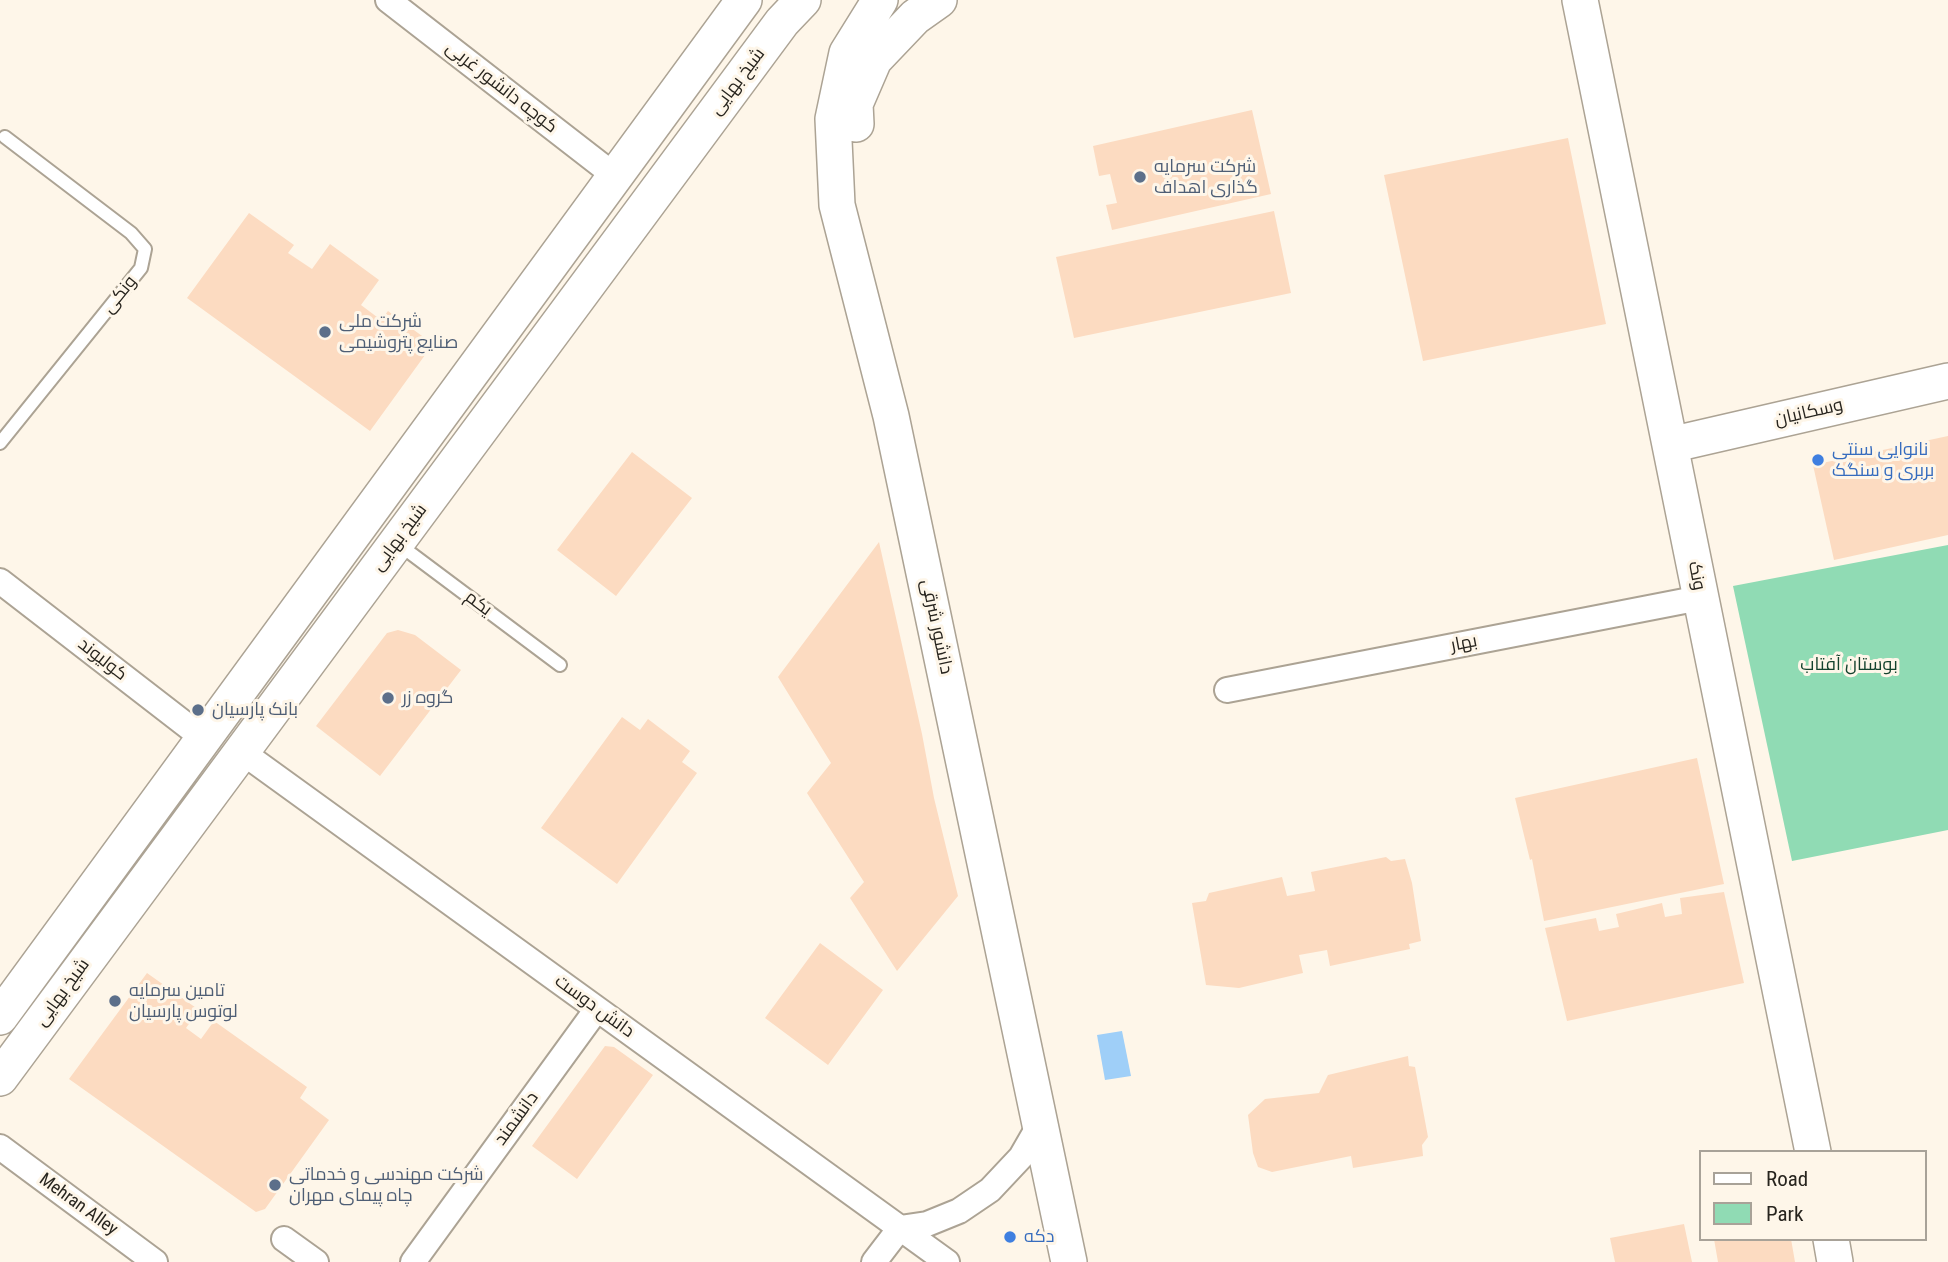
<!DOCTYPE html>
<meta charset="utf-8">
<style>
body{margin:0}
#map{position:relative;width:1948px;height:1262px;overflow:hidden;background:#fef6e9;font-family:"Roboto Condensed",sans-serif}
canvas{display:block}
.legend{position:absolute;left:1699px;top:1150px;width:228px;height:91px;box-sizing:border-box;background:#fef6e9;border:2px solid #a8a298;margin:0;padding:9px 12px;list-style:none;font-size:21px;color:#27241e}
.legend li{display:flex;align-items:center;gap:14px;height:35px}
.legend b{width:35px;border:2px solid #a8a298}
</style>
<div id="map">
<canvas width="1948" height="1262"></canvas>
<ul class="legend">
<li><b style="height:9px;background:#fff"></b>Road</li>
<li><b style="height:19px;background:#90dbb4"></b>Park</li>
</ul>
</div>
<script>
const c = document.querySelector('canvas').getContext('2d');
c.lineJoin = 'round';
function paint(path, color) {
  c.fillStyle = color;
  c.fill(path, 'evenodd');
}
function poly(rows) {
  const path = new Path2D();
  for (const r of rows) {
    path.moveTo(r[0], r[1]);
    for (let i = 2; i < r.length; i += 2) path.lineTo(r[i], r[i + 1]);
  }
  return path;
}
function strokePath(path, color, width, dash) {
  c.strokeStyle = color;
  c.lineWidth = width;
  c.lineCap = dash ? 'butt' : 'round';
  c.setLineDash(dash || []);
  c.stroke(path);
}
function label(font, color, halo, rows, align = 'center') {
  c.font = font + ' "Roboto Condensed",Cairo,sans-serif';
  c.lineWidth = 6;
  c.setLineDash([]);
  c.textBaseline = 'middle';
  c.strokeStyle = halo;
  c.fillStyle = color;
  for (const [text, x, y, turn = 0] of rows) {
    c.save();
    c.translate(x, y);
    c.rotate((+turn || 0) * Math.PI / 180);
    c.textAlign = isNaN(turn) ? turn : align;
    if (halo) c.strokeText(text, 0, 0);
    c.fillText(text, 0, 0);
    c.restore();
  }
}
paint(poly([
 [1948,545,1948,830,1792,861,1733,586]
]), '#90dbb4');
paint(poly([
 [1122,1031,1131,1076,1105,1080,1097,1035]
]), '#9fcff8');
paint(poly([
 [1252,110,1271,194,1112,230,1106,205,1117,203,1110,174,1099,176,1093,146],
 [1568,138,1606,324,1423,361,1384,175],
 [1274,211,1291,293,1074,338,1056,257],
 [249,213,294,245,288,253,312,269,330,244,379,280,361,305,381,320,388,311,433,344,370,431,187,298],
 [1948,436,1948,535,1834,560,1813,465],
 [632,452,692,498,616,596,557,550],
 [879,542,922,734,934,798,958,896,897,971,850,898,864,882,807,793,831,763,778,677],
 [398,630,415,635,461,670,380,776,316,726,387,633],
 [622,717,640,730,648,719,690,751,682,762,697,773,617,884,541,828],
 [1697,758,1724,884,1544,921,1532,859,1530,860,1515,798],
 [1386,857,1391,861,1405,859,1412,883,1421,941,1409,944,1410,949,1330,966,1327,950,1299,955,1303,973,1239,988,1206,985,1192,903,1206,901,1209,893,1282,877,1287,896,1315,891,1311,872],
 [1724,892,1744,983,1567,1021,1545,928,1596,918,1599,931,1619,927,1616,914,1662,903,1665,917,1682,914,1680,898],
 [820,943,883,990,828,1065,765,1018],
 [147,973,199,1010,186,1028,201,1039,214,1021,307,1087,300,1098,329,1120,265,1209,256,1212,69,1079],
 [605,1046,614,1047,653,1075,577,1179,532,1146],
 [1408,1056,1409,1066,1415,1067,1428,1137,1422,1145,1423,1156,1353,1168,1351,1156,1272,1172,1258,1167,1253,1153,1248,1115,1265,1099,1319,1093,1328,1075],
 [1684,1224,1692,1262,1615,1262,1610,1238],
 [1714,1239,1791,1239,1795,1262,1718,1262]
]), '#fcdbc1');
const lane = poly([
 [0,443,141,268,145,249,131,233,5,137],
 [397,543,560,665]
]);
const street = poly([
 [388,0,615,176],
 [0,581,203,738],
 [1227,690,1700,598],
 [242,752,947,1262],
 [0,1147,155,1262],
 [284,1239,316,1262],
 [413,1262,597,1009],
 [874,1262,900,1228,927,1224,959,1211,990,1190,1021,1157,1040,1124]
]);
const secondary = poly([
 [880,0,847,53,833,119,837,205,891,416,1069,1262],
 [1580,0,1813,1152],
 [856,124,855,104,874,60,915,17,939,0],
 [1670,445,1948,381],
 [0,1017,744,0],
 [0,1078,782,22,803,0],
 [1831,1239,1835,1262]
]);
strokePath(lane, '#aca394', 16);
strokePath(street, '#aca394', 28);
strokePath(secondary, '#aca394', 38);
strokePath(lane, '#fff', 12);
strokePath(street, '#fff', 24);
strokePath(secondary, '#fff', 35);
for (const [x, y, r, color] of [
 [1140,177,7,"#5c6f8a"],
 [325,332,7,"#5c6f8a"],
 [1818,460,7,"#3f7fe0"],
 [388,698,7,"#5c6f8a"],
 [198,710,7,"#5c6f8a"],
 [115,1001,7,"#5c6f8a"],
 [275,1185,7,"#5c6f8a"],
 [1010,1237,7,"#3f7fe0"]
]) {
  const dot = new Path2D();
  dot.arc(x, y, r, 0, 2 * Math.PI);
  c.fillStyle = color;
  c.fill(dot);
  strokePath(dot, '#fef6e9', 2.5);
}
label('18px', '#27241e', '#fef6e9', [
 ["شیخ بهایی",738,82,-53],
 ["کوچه دانشور غربی",501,88,38],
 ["ونکی",120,295,-51],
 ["وسکانیان",1809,413,-13],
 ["شیخ بهایی",400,538,-53],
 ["ونک",1696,576,79],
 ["یکم",478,604,37],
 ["دانشور شرقی",936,627,78],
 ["بهار",1464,644,-11],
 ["کولیوند",102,660,38],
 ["شیخ بهایی",63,993,-54],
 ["دانش دوست",594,1007,36],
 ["دانشمند",517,1119,-54],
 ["Mehran Alley",78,1205,36]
]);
label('18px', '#4e5e75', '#fef6e9', [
 ["شرکت سرمایه",1154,167],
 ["گذاری اهداف",1154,188],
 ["شرکت ملی",339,322],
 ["صنایع پتروشیمی",339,343],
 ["گروه زر",402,698],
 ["بانک پارسیان",212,710],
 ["تامین سرمایه",129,991],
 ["لوتوس پارسیان",129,1012],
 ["شرکت مهندسی و خدماتی",289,1175],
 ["چاه پیمای مهران",289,1196]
], 'left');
label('18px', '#366cbe', '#fef6e9', [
 ["نانوایی سنتی",1832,450],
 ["بربری و سنگک",1832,471],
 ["دکه",1024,1237]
], 'left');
label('18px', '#13422d', '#fef6e9', [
 ["بوستان آفتاب",1849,665]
]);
</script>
